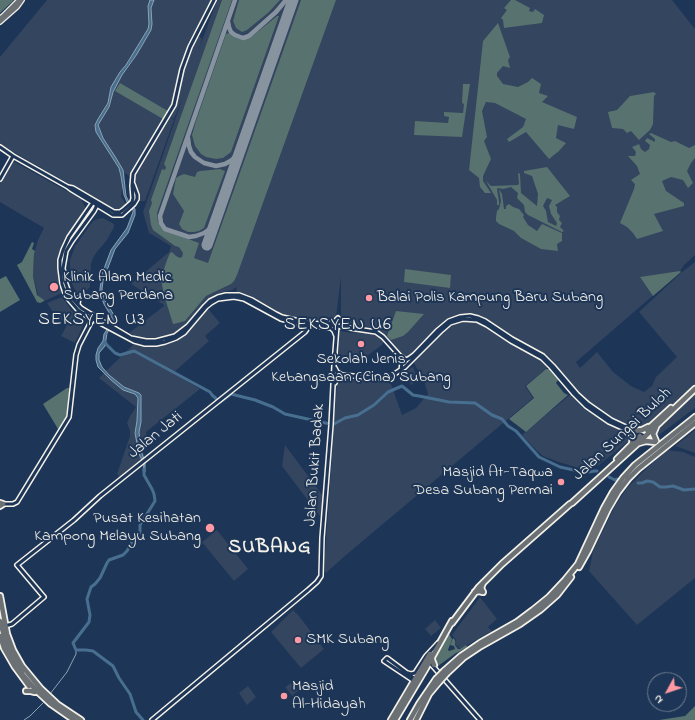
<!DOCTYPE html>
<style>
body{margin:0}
#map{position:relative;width:695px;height:720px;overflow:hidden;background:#1d3557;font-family:"Indie Flower",sans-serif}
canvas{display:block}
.north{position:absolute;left:647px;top:672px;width:40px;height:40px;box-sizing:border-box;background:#1d3557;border:1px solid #738091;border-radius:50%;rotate:230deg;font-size:11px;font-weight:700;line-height:16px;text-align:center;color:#f4f1e8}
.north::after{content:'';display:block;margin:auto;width:14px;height:18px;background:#ff9aa2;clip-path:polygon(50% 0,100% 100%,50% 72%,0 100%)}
</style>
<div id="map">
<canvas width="695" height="720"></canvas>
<div class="north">N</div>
</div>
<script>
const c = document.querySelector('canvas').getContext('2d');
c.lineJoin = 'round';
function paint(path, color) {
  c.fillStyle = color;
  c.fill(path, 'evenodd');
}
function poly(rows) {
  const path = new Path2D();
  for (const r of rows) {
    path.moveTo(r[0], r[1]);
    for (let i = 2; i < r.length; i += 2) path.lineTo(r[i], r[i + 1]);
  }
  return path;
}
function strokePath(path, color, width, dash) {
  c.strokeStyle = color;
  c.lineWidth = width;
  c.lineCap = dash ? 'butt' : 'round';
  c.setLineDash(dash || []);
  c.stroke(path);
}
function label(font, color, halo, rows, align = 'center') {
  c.font = font + ' "Indie Flower",sans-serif';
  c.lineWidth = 4;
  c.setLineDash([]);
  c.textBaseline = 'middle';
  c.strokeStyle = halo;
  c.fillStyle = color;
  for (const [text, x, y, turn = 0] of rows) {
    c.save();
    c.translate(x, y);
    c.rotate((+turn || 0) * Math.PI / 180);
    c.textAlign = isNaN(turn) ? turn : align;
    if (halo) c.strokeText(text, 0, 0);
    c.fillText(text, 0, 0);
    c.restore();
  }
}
paint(poly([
 [47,0,213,0,197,34,202,39,199,49,217,0,672,0,695,29,695,255,684,265,679,273,576,362,580,368,597,352,613,372,631,386,644,392,652,386,656,377,677,357,639,312,682,272,695,262,695,408,659,435,651,435,614,419,593,405,579,392,563,373,553,363,525,386,533,398,346,555,327,572,325,572,325,555,337,382,339,380,344,378,344,376,390,381,402,415,416,408,428,394,424,381,410,356,404,357,387,336,383,334,371,330,369,327,343,323,341,320,341,277,336,317,333,321,327,322,318,322,283,315,236,291,237,287,232,290,215,294,209,298,203,303,220,323,205,336,209,341,173,373,200,389,146,432,148,444,142,449,145,458,120,477,117,474,130,436,130,431,127,423,130,416,136,407,99,378,140,338,129,333,164,306,164,305,131,284,169,252,171,246,149,233,143,212,183,97,174,119,169,116,173,105,167,115,174,120,145,201,139,201,133,179,125,173,121,196,126,205,119,210,111,208,3,146,0,143,0,57],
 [13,161,81,199,86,209,68,236,63,245,60,255,58,275,64,292,40,303,33,275,34,254,38,240,44,228,0,202,0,184],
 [103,218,114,224,114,227,107,240,96,253,93,258,91,264,90,287,79,297,72,284,70,272,70,260,73,252,75,246,93,221,98,219],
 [62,297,72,311,85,321,75,343,61,336,67,325,53,312,47,303],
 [340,331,353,333,355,331,363,332,379,336,384,340,384,341,382,345,367,356,363,358,358,359,339,355,338,353],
 [413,367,417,376,416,382,411,385,404,372],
 [571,394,583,408,631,435,630,440,599,465,585,470,559,462,543,456,538,452,522,435],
 [695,430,695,453,675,446],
 [285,445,323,496,322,519,282,466],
 [667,450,683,452,695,457,695,578,637,625,589,571,593,551,615,506,627,488,646,469],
 [217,530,248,569,234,581,202,542],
 [480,597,497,619,488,627,492,631,460,649,455,644,455,642,456,640,452,635],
 [293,610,299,616,324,649,301,668,271,632],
 [435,620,441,628,431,636,425,629],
 [291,683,298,691,292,696,285,687],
 [248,686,256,697,247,705,239,693]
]), '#33455f');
paint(poly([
 [0,0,14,0,0,13],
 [222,0,232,0,157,213,158,222,164,230,199,243,194,258,208,263,301,0,336,0,237,275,234,281,231,284,206,296,185,321,174,324,173,324,164,295,162,285,161,278,167,260,170,253,172,252,176,256,180,258,182,257,183,253,179,247,175,246,153,230,151,225,149,211,152,203,151,200,162,169,165,170,166,167,164,164],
 [239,0,280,0,269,12,247,30,242,32,236,28,233,21],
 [511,0,515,0,530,8,529,11,533,12,535,9,544,15,542,23,504,28,503,20,501,18,507,10,504,8],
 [277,16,279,16,231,152,223,158,216,159,206,157,201,154,195,146,192,135,196,121,226,34,229,33,237,38,242,39,250,38],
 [498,23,510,57,508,60,510,68,503,66,497,73,497,76,503,84,518,87,528,82,532,78,541,84,539,93,548,96,542,102,577,117,574,129,558,125,556,138,566,143,559,151,549,159,526,132,509,142,507,139,523,127,526,119,495,103,486,102,482,111,487,137,484,141,491,159,483,176,483,181,491,193,485,193,480,187,479,178,469,170,483,41],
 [120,83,168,111,163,119,115,91],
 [463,84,470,84,462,137,414,135,415,121,448,123,449,117,444,116,444,112,463,113,464,104,462,103],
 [654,92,656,94,654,96,653,124,650,130,639,140,631,131,627,133,623,129,612,128,608,112,617,110,630,96],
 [651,133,671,142,675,141,689,148,695,145,695,158,691,163,687,171,693,183,688,188,683,180,671,177,662,181,666,191,684,203,684,206,654,214,663,231,637,239,633,233,627,227,620,223,634,189,635,184,631,180,640,174,637,166,628,156,635,156,636,152,632,147,639,144,641,149,645,152,649,149,650,145,645,141,647,138,655,142,655,139,649,134],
 [547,167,570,196,555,205,557,207,557,212,560,216,559,220,562,223,560,227,564,231,562,232,528,215,525,212,524,205,517,198,518,193,511,187,503,189,498,188,497,189,499,201,499,205,497,205,497,200,486,181,491,186,518,185,519,183,518,173,520,174,521,193,537,206,538,194,532,176,524,173,524,171],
 [547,198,552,200,549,206,551,214,557,223,556,226,548,222,546,211,543,206],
 [220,169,225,171,204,228,199,231,194,232,188,232,182,229,179,224,184,211,173,194,176,178,179,176,184,174,195,177,197,172,200,171],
 [499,189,502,194,504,209,506,209,506,206,509,204,513,207,519,209,524,215,523,217,528,225,537,231,542,224,562,233,562,241,557,244,558,251,541,249,521,238,514,231,499,224,496,221,496,217,497,211,499,209,501,201],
 [32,242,34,243,32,249,35,251,34,254,33,276,37,295,44,300,44,301,40,303,37,302,17,265,22,262],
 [405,269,451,275,450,288,404,282],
 [680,271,681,272,653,296,640,277],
 [6,276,20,300,0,312,0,279],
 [396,311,424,314,408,332,403,336,391,340,387,336],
 [546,369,549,369,558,380,556,383,564,393,568,395,526,432,509,419,534,398,526,386],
 [67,388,70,388,67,416,59,429,58,429,43,404],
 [449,634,452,639,449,647,448,650,449,651,455,649,454,646,450,645,453,638,455,640,455,645,458,649,460,649,466,645,467,647,459,652,456,653,438,666,436,666,434,663,436,657,436,655],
 [695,706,695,720,659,720,685,716]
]), '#57726f');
const water = poly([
 [150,0,154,0,151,8,152,24,151,30,137,54,122,75,113,92,109,107,98,125,103,138,116,158,123,170,126,196,129,202,135,209,135,215,128,233,115,249,103,281,102,289,104,299,114,315,115,319,113,324,107,333,105,346,99,353,99,360,102,367,109,375,124,387,139,393,141,395,141,422,139,432,141,450,145,463,145,472,143,471,144,464,139,454,135,433,137,421,138,398,135,394,123,390,111,380,98,367,96,360,96,355,98,348,103,341,104,334,110,325,112,318,111,316,104,304,100,294,100,289,102,274,111,250,127,228,133,212,133,210,127,202,124,195,121,176,119,168,96,132,95,125,98,119,108,103,111,87,120,72,126,65,148,29,149,24,148,6,150,0]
]);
paint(water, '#486f90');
strokePath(water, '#8da3b3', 1);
strokePath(poly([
 [50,694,67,672,76,654,76,650],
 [24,720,30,716,43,703]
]), '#8da3b3', 1);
strokePath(poly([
 [105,342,107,345,115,353,120,355,134,351,138,353,210,392,212,395,220,402,231,394,255,400,273,407,285,414,330,424,334,424,345,418,358,415,374,405,388,392,402,386,413,395,419,396,449,402,475,403,492,415,502,419,508,426,516,431,539,457,560,467,583,472,589,472,594,471,597,471],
 [609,477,615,480,617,479],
 [638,483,642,483,647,481,653,482,660,487,666,487,673,486,684,490,695,489],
 [143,720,136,712,130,694,119,678,113,666,93,651,86,650,76,650,73,643,86,626,89,622,90,615,87,599,91,587,95,584,100,578,107,563,109,560,123,555,127,551,132,542,138,536,140,533,140,525,155,501,154,494,152,489,144,475,144,469]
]), '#486f90', 3);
strokePath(poly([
 [228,22,229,27,231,32,235,35,243,38,249,36,276,12,286,0],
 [188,138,189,146,191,152,195,157,204,163,216,166,225,164,232,160,239,152],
 [215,223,211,228,204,233,196,236,189,237,165,229,161,223,160,216,235,0]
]), '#8893a0', 4.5);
strokePath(poly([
 [207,245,293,0]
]), '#8893a0', 11);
const secondary = poly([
 [0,147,13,156,68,187,72,190,113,215,122,215,134,204,137,199,137,195,133,184],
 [0,179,13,156],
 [68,187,73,188,114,212,120,212,123,210,132,202,133,198,132,186,133,174,174,105,182,69,190,47,214,0],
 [94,201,69,237,63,250,60,260,60,268,62,284,66,296,78,310,87,316,134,341,145,344,156,344,165,342,176,338,184,333,206,307,211,303,218,299,234,297,244,299,281,319,300,324,331,328,334,331,336,336],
 [98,203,94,211,72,241,66,251,63,268,65,281,70,296,81,308,94,316,131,338,146,341,156,341,175,336,188,326,205,306,210,301,218,297,226,295,239,295,252,300,276,314,282,317,304,322,337,326,376,332,383,337,400,356,406,360,410,358,414,355,437,331,449,321,460,317,470,316,478,318,485,321,512,339,543,356,553,366,577,394,588,404,611,420,645,436],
 [72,295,75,298,79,298,78,304],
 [329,323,333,323,338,318,341,323,345,325],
 [401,358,402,363,401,370],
 [335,368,337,372,342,375,376,378,387,377,393,375,405,367,442,330,450,323,463,319,477,320,487,325,511,341,542,358,551,367,574,394,586,406,609,422,640,436],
 [335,383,337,378,342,375],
 [3,504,13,504,17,502,69,417,76,355,79,345,93,318],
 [5,626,12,624,44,597,17,565,74,520,100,496,305,332,310,325],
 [431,664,480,720],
 [408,673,411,674,415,673,426,656,438,643],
 [414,681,384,661,387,658,415,679,415,681],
 [152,720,308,590,317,582,321,576,322,538,331,425,334,365,337,326]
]);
const primary = poly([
 [0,18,3,16,19,0],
 [0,22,17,7,22,0]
]);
const highway = poly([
 [656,427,653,434,656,441],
 [647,430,671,408],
 [629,431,633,437,632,443],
 [635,431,642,430,648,427],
 [639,443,646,441,655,442],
 [617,459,640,436],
 [0,503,3,504,0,506],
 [579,567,588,551,608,509,618,492,628,479,638,469,695,423],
 [475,592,479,591,483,592,481,588,483,583],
 [0,596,7,634,13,650,22,666,41,689,57,704,81,720],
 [0,621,4,636,8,647,23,675,35,689,51,704,74,720],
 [452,623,479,587,502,564,570,504,572,503,637,444,695,389],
 [0,636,4,648,15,667,29,686],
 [432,656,432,660,434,665],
 [444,671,461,656,480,643,517,622,533,610,549,597,565,580,578,564,604,508,613,492,623,478,635,465,695,417],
 [447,673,463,658,481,646,520,624,540,610,557,595,571,577],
 [26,691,31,691,35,692],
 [391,720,430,654],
 [395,720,426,668,452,621],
 [410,720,419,704,436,679],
 [416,720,429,694,439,682]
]);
strokePath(secondary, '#f4f1e8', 6);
strokePath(primary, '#f4f1e8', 6);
strokePath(highway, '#f4f1e8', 8);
strokePath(secondary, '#1d3557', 3);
strokePath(primary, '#6a7074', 3.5);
strokePath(highway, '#6a7074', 4.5);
const highwayBridge = poly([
 [436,679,444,671],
 [439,682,447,673]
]);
strokePath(highwayBridge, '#f4f1e8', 8, []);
strokePath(highwayBridge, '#6a7074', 4.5);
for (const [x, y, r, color] of [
 [54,287,5,"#ff9aa2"],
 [369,298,4,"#ff9aa2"],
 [361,344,4,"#ff9aa2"],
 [561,482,4,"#ff9aa2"],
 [210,528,5,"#ff9aa2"],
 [298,640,4,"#ff9aa2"],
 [284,696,4,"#ff9aa2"]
]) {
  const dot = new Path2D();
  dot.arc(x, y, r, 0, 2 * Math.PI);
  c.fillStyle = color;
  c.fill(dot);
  strokePath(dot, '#1d3557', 1.5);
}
label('16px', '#f4f1e8', '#1d3557', [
 ["Klinik Alam Medic",63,278],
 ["Subang Perdana",63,296],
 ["Balai Polis Kampung Baru Subang",377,298],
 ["Sekolah Jenis",361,360,"center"],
 ["Kebangsaan (Cina) Subang",361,378,"center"],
 ["Masjid At-Taqwa",553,473,"right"],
 ["Desa Subang Permai",553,491,"right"],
 ["Pusat Kesihatan",201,519,"right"],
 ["Kampong Melayu Subang",201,537,"right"],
 ["SMK Subang",306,640],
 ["Masjid",292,687],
 ["Al-Hidayah",292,705]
], 'left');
label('16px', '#f4f1e8', '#1d3557', [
 ["Jalan Sungai Buloh",623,435,-43],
 ["Jalan Jati",156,436,-39],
 ["Jalan Bukit Badak",316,465,-86]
]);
c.letterSpacing = '1px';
label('18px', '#f4f1e8', '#1d3557', [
 ["SEKSYEN U3",92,321],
 ["SEKSYEN U6",338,326]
]);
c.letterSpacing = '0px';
c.letterSpacing = '1px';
label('bold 20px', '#f4f1e8', '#1d3557', [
 ["SUBANG",270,549]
]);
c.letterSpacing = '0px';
</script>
